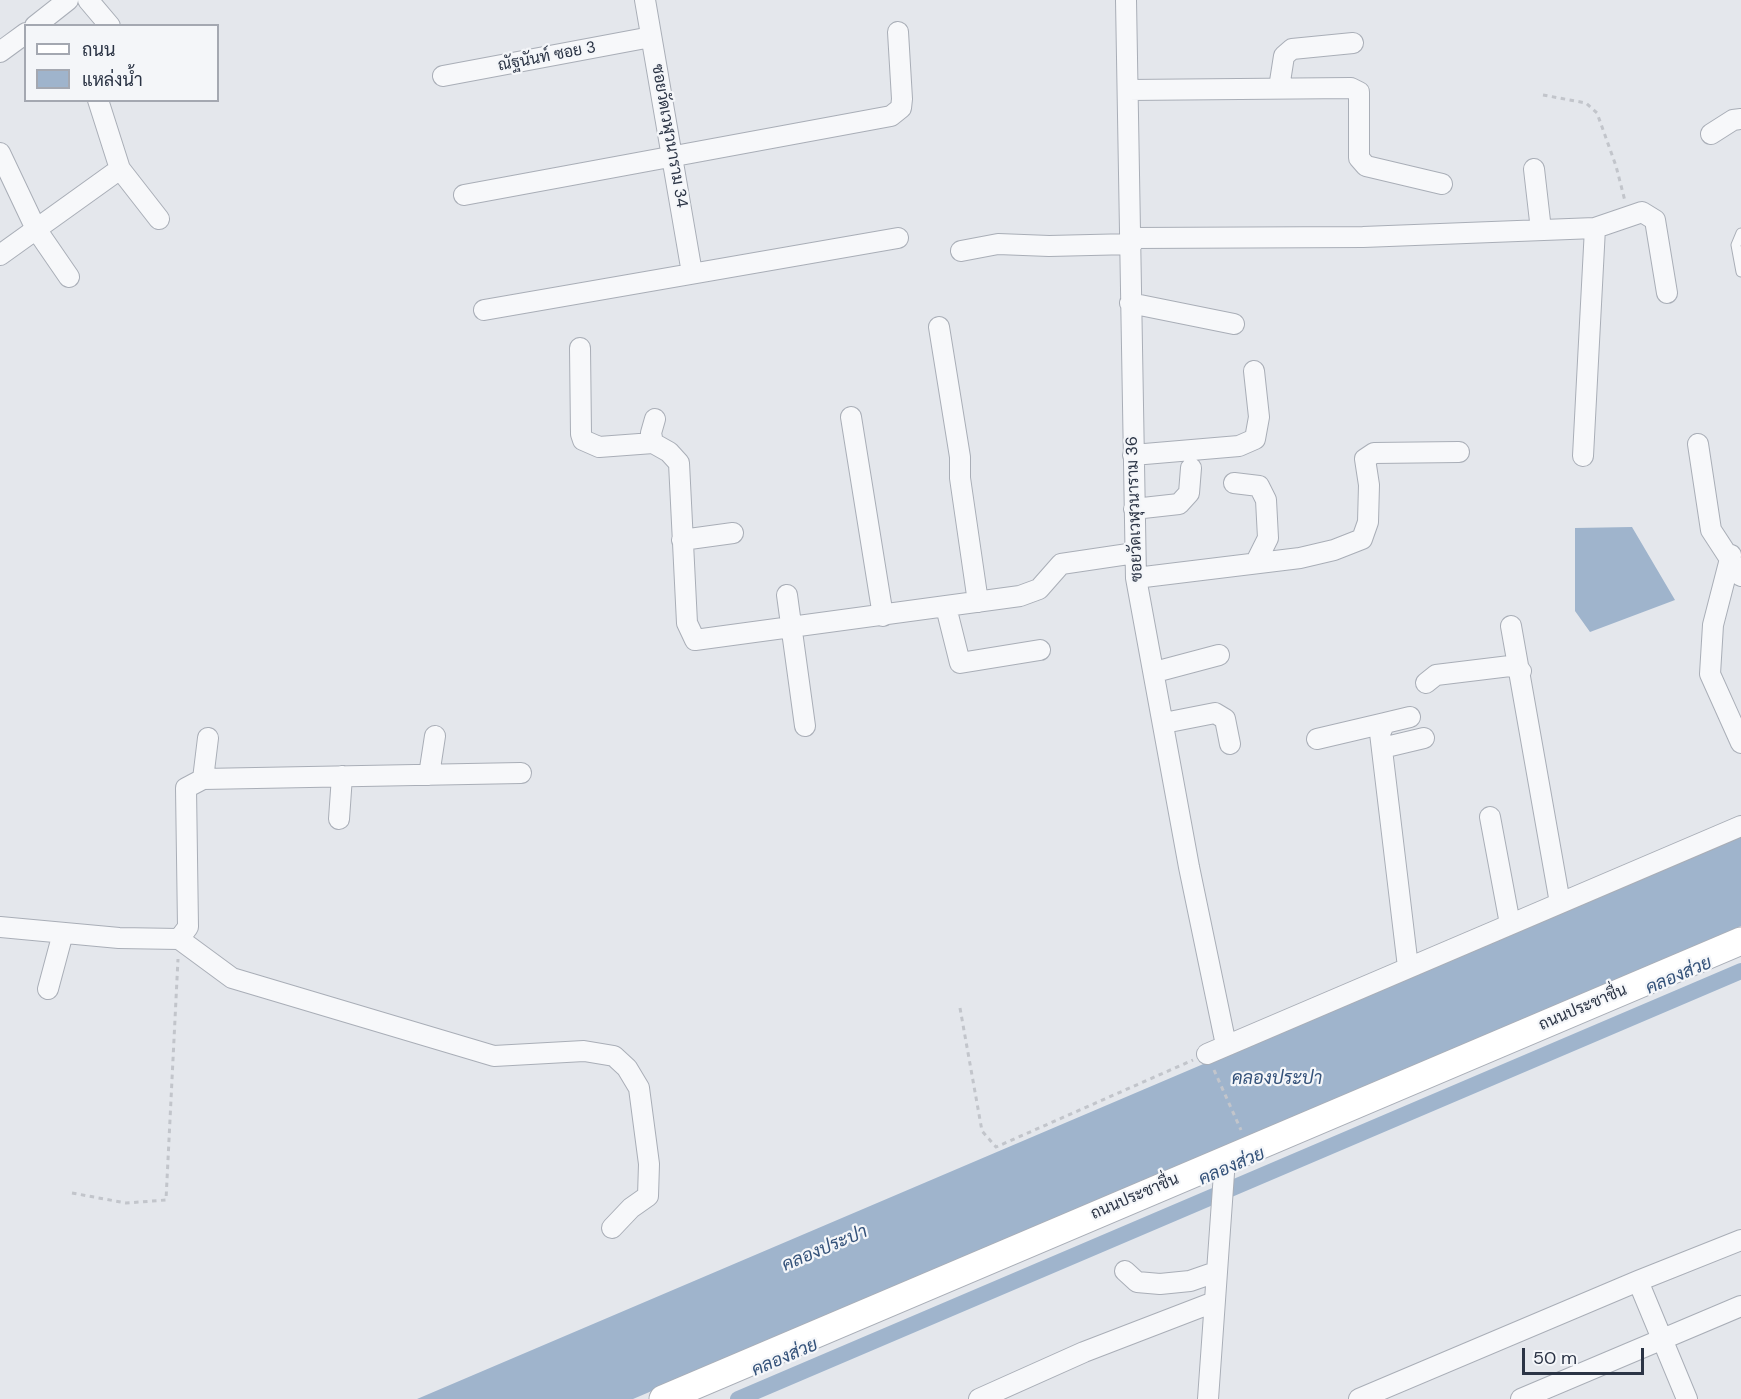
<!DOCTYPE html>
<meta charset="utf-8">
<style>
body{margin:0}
#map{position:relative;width:1741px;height:1399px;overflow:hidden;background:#e4e7ec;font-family:"DM Sans",Sarabun,sans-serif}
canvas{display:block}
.legend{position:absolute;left:24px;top:24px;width:195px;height:78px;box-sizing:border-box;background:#f4f6f9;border:2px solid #a4a8b1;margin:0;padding:8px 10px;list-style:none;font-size:18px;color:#2b3445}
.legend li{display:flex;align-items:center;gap:12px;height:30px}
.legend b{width:30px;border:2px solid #a4a8b1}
.scale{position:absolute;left:1522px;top:1348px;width:122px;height:27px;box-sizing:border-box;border:3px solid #2b3445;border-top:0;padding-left:8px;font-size:18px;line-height:21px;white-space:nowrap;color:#2b3445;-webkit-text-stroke:4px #f4f6f9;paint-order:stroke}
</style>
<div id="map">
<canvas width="1741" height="1399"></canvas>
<ul class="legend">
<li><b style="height:8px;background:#fff"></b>ถนน</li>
<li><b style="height:16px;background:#9fb4cc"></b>แหล่งน้ำ</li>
</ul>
<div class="scale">50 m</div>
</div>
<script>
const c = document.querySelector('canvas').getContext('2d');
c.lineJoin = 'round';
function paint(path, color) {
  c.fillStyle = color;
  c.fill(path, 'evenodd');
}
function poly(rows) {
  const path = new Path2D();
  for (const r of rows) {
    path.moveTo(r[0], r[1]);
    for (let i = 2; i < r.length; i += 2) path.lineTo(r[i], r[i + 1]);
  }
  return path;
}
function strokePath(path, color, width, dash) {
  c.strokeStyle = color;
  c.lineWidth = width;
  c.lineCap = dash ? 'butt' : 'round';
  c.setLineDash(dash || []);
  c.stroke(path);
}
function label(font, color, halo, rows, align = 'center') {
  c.font = font + ' "DM Sans",Sarabun,sans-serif';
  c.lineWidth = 4.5;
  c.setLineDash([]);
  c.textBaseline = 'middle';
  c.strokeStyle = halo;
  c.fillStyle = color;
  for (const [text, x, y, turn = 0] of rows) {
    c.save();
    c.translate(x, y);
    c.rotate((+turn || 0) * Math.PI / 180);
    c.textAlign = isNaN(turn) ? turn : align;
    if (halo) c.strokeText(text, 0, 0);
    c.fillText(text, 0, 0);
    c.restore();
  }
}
paint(poly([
 [1632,527,1675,600,1590,632,1575,611,1575,528],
 [1741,835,1741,926,1246,1138,633,1399,417,1399]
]), '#9fb4cc');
strokePath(poly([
 [738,1399,1741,971]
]), '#9fb4cc', 16);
const lane = poly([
 [1741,233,1736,245,1741,272]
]);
const street = poly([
 [88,0,110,26],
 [645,0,692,273],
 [1126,0,1136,578,1189,867,1226,1045],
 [35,26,68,0],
 [0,52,26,33],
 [443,76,651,37],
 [1279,88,1284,56,1292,49,1353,43],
 [1128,90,1351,88,1359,92,1359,158,1366,166,1442,184],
 [98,100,120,169,159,219],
 [1711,134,1733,120,1741,119],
 [0,153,36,229,69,277],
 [1534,169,1541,230],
 [464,195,891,116,901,108,902,99,898,32],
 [1132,238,1363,237,1595,228,1642,212,1655,220,1667,293],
 [961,251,998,244,1049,246,1132,244],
 [0,255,120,169],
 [1130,303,1234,324],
 [484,310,898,238],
 [939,327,960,457,960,478,978,602],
 [580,348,581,434,583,440,599,447,653,443],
 [851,417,883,616],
 [655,419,651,433,653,443,669,452,679,463,687,623,695,640,1020,596,1039,589,1061,564,1135,553],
 [1698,444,1711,530,1741,576],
 [1133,455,1239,446,1255,439,1259,417,1254,371],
 [1583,456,1595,228],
 [1234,483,1259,486,1266,500,1268,538,1256,562],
 [1134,509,1179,504,1189,493,1191,468],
 [682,540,733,533],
 [1731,555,1713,625,1710,674,1741,743],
 [1136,578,1300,558,1334,550,1362,539,1368,522,1369,485,1365,459,1374,453,1459,452],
 [787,595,805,726],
 [946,607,960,663,1040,650],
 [1511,626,1560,903],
 [1155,672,1219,655],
 [1426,683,1436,675,1510,666,1521,671],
 [1164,723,1215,713,1225,719,1230,744],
 [1317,739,1385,723],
 [1382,748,1424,738],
 [429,775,435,736],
 [203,779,208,738],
 [1490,817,1510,924],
 [339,819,342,776],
 [0,927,119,938,179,939,188,927,186,788,203,779,521,773],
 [179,939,232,978,494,1056,584,1051,614,1056,627,1068,639,1088,649,1164,648,1196,631,1208,612,1228],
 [1408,967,1380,733,1385,723,1410,717],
 [48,989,63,933],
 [1207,1054,1741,826],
 [1125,1271,1137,1282,1160,1284,1190,1281,1216,1272],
 [1638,1281,1687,1399],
 [979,1399,1084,1352,1214,1302],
 [1208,1399,1225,1159],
 [1359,1399,1638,1281,1741,1240],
 [1521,1399,1741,1306]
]);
const secondary = poly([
 [663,1399,1741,941]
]);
strokePath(lane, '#a9aeb7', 11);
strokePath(street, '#a9aeb7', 22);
strokePath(secondary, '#a9aeb7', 29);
strokePath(poly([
 [1543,95,1586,103,1597,113,1616,166,1625,201],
 [960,1008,982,1131,996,1147,1193,1060],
 [1214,1070,1241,1130],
 [72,1193,126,1203,166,1200,178,959]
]), '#c2c5cb', 3, [4.5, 4.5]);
strokePath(lane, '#f7f8fa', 9);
strokePath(street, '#f7f8fa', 20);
strokePath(secondary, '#fff', 27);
label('16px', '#2b3445', '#f4f6f9', [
 ["ณัฐนันท์ ซอย 3",547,57,-11],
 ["ซอยวัดเวฬุวนาราม 34",669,136,80],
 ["ซอยวัดเวฬุวนาราม 36",1135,509,-92],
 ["ถนนประชาชื่น",1583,1008,-23],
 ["ถนนประชาชื่น",1135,1197,-23]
]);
label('italic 18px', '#34527a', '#f4f6f9', [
 ["คลองส่วย",1679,976,-23],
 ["คลองประปา",1277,1079],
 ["คลองส่วย",1232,1167,-23],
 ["คลองประปา",825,1249,-23],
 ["คลองส่วย",785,1358,-23]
]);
</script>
